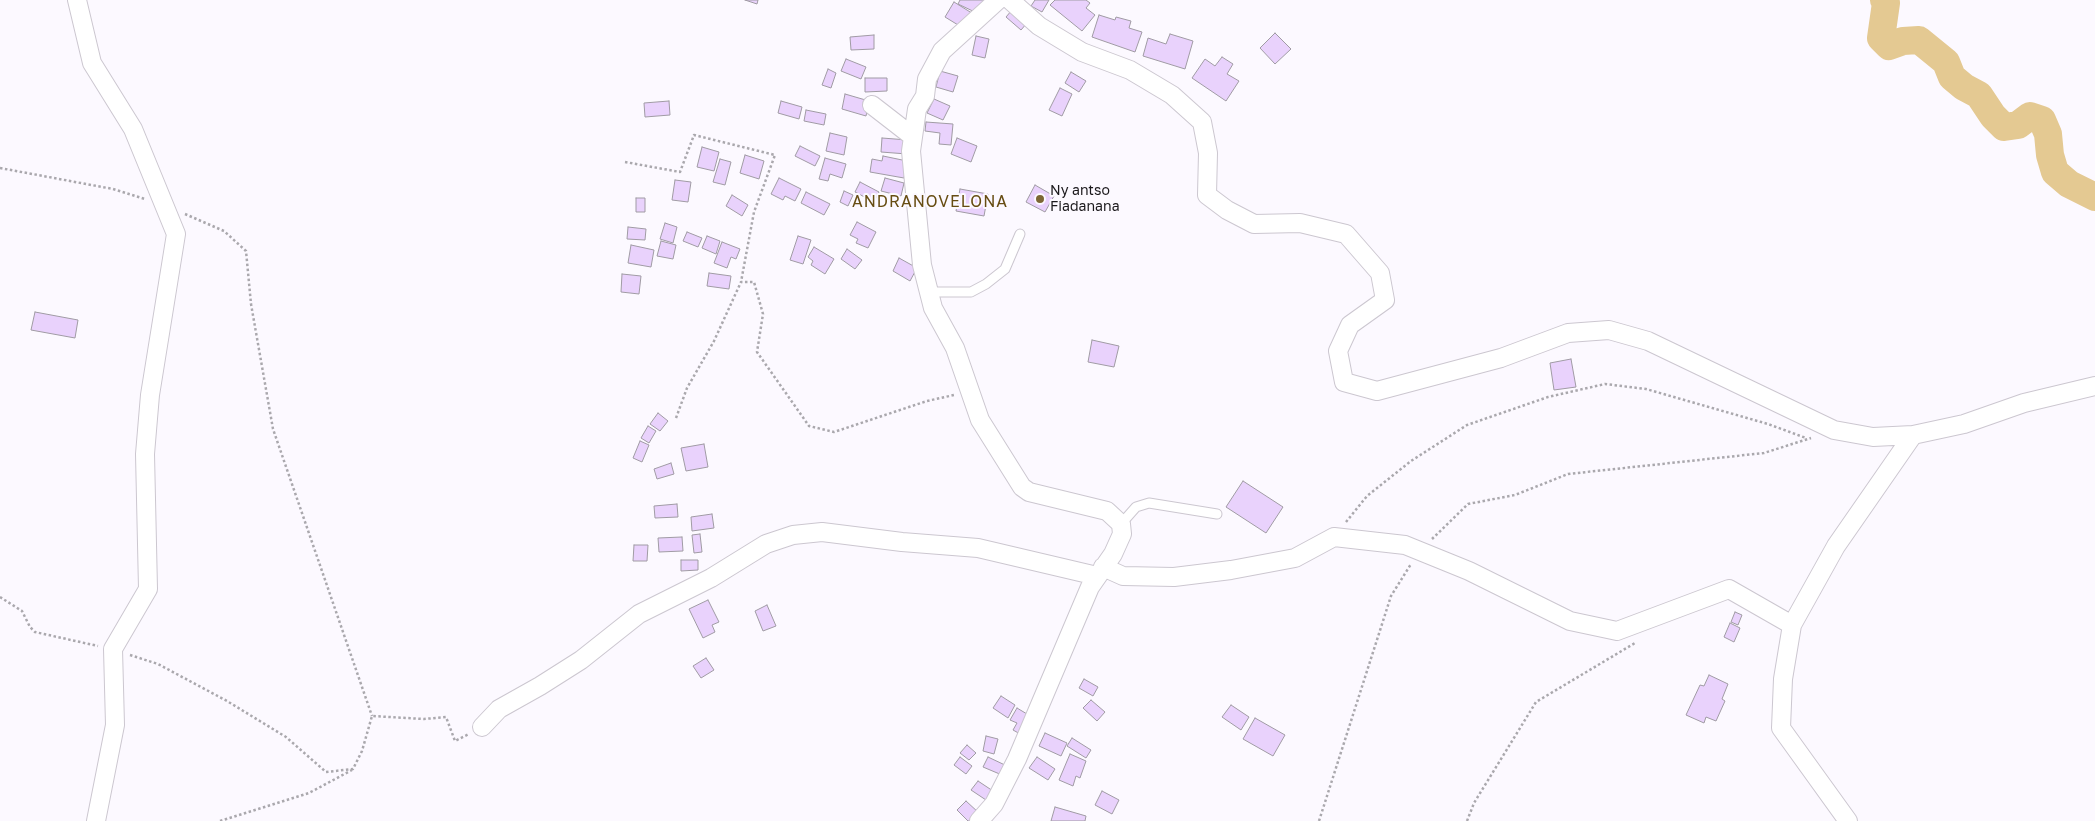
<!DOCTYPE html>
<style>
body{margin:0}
canvas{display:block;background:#fcf9ff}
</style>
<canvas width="2095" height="821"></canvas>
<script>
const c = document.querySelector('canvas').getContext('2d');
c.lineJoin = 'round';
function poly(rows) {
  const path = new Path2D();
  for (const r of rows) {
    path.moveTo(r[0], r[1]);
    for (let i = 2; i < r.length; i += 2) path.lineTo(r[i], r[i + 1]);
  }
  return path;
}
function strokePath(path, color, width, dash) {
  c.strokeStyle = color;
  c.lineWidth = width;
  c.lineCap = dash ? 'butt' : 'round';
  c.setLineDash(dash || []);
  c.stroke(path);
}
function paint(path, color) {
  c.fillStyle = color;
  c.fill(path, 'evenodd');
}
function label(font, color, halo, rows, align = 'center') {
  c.font = font + ' "Golos Text",sans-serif';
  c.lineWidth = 4;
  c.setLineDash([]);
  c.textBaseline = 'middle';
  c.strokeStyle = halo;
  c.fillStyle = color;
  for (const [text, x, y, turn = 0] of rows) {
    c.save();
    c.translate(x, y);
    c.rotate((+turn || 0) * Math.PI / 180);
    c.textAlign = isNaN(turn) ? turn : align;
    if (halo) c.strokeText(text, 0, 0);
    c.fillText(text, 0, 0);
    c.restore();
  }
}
strokePath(poly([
 [1884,0,1886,3,1881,38,1889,46,1903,41,1919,40,1946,62,1952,77,1964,87,1979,95,1993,116,2004,127,2018,125,2030,116,2042,120,2048,134,2050,155,2055,172,2069,184,2095,197]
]), '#e4c992', 28);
const building = poly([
 [745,0,758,0,757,4,745,0],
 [960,0,985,0,979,14,958,4,960,0],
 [1035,0,1049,0,1042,12,1031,6,1035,0],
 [1055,0,1086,0,1090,3,1086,8,1095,15,1082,31,1050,5,1055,0],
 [954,2,975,15,963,28,945,17,954,2],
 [1012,10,1027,23,1021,30,1006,17,1012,10],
 [1099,15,1115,20,1116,17,1131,21,1129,28,1142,32,1135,52,1092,37,1099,15],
 [1275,33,1291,49,1275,64,1260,48,1275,33],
 [1170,34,1193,41,1185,69,1143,56,1148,38,1166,44,1170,34],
 [874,35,874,49,851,50,850,37,874,35],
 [976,36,989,39,985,58,972,55,976,36],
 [1222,57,1233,64,1227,74,1239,81,1226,101,1192,78,1205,59,1215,66,1222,57],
 [846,59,866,67,861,79,841,71,846,59],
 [828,69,836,73,831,88,822,85,828,69],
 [940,71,958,76,953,92,936,87,940,71],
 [1071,72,1086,81,1079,92,1065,83,1071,72],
 [865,78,887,78,887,91,865,92,865,78],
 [1060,88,1072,94,1062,116,1049,110,1060,88],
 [845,94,869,101,866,116,842,109,845,94],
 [934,99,950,106,943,120,927,113,934,99],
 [669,101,670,115,645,117,644,103,669,101],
 [781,101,802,107,799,119,778,113,781,101],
 [806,110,826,114,824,125,804,121,806,110],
 [926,122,953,124,951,145,939,144,940,133,925,131,926,122],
 [830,133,847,137,844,155,826,151,830,133],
 [882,138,908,140,907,154,881,152,882,138],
 [957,138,977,146,971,162,951,154,957,138],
 [800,146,820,156,815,166,795,156,800,146],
 [702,147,719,152,714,171,697,167,702,147],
 [745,155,764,161,759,179,740,173,745,155],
 [883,156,907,161,904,178,870,172,872,159,882,161,883,156],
 [825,158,846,164,842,178,830,174,828,181,819,179,825,158],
 [720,159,731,162,725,185,713,182,720,159],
 [779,178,801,189,795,201,785,196,783,200,771,194,779,178],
 [885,178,904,183,901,196,881,191,885,178],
 [675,180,691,182,688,202,672,200,675,180],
 [860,182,879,192,874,202,855,192,860,182],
 [1035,185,1054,196,1045,212,1026,202,1035,185],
 [960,189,988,194,984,216,956,211,960,189],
 [844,191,853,195,848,206,840,202,844,191],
 [806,192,830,204,824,215,801,203,806,192],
 [732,195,748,205,742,216,726,206,732,195],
 [636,198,645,198,645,212,636,212,636,198],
 [857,222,876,232,868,248,856,243,858,239,850,235,857,222],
 [665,223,677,227,673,243,660,239,665,223],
 [628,227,646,229,645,240,627,239,628,227],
 [687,232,702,238,698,247,683,241,687,232],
 [707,236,720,241,716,254,702,248,707,236],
 [798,236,811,240,803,264,790,260,798,236],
 [661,241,676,245,673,259,657,256,661,241],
 [722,242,740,249,736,259,731,257,727,268,714,263,722,242],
 [631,245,654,250,651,267,628,263,631,245],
 [814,247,834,259,825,274,811,265,813,261,808,257,814,247],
 [847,249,862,260,855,269,841,259,847,249],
 [899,258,917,268,910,281,893,271,899,258],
 [709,273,731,276,729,289,707,286,709,273],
 [622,274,641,276,639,294,621,292,622,274],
 [35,312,78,320,75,338,31,330,35,312],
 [1092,340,1119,346,1114,367,1088,362,1092,340],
 [1571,359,1576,387,1554,390,1550,363,1571,359],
 [658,413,668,421,660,431,650,424,658,413],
 [648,426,656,431,649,443,641,438,648,426],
 [640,441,649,445,642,462,633,458,640,441],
 [704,444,708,467,686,471,681,448,704,444],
 [671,463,674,474,657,479,654,469,671,463],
 [1243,481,1283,507,1266,533,1226,507,1243,481],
 [677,504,678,517,655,518,654,506,677,504],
 [712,514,714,528,692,531,691,517,712,514],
 [700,534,702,552,694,553,692,535,700,534],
 [682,537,683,551,659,552,658,538,682,537],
 [634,545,648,545,647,561,633,561,634,545],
 [681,560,698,560,698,570,681,571,681,560],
 [708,600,719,622,712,625,715,632,703,638,689,609,708,600],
 [767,605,776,626,763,631,755,611,767,605],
 [1735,612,1742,615,1738,625,1731,622,1735,612],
 [1730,623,1740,628,1734,642,1724,637,1730,623],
 [706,658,714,670,701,678,693,666,706,658],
 [1709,675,1728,684,1722,699,1725,701,1716,721,1706,717,1704,723,1686,715,1700,685,1704,686,1709,675],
 [1084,679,1098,687,1093,696,1079,688,1084,679],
 [1001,696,1015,705,1008,718,993,708,1001,696],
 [1091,700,1105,712,1097,721,1083,708,1091,700],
 [1231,705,1249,717,1241,730,1222,717,1231,705],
 [1017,708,1032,717,1022,735,1013,730,1017,723,1010,720,1017,708],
 [1255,718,1285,735,1273,756,1243,739,1255,718],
 [1045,733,1067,743,1061,756,1039,746,1045,733],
 [986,736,998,739,994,754,983,751,986,736],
 [1072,738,1091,750,1086,758,1067,746,1072,738],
 [967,745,976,753,969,760,960,753,967,745],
 [1070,754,1086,761,1080,778,1076,776,1073,786,1059,780,1070,754],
 [960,757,972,766,966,774,954,765,960,757],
 [988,757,1007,766,1002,775,983,767,988,757],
 [1037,757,1055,769,1048,780,1029,768,1037,757],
 [978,781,993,791,986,800,971,790,978,781],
 [1102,791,1119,800,1112,814,1095,805,1102,791],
 [966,801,979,813,971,821,968,821,957,810,966,801],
 [1055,807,1086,816,1085,821,1051,821,1055,807]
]);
paint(building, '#e9d2fc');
strokePath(building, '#a09ba4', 1);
const lane = poly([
 [929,292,971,292,986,284,1005,269,1020,234],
 [1121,524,1136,507,1149,503,1217,514]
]);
const street = poly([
 [77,0,92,63,133,129,176,234,150,395,145,454,148,589,113,649,115,725,96,821],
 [1010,0,1039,26,1082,52,1130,70,1172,95,1202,122,1208,153,1207,195,1227,210,1254,224,1300,223,1346,234,1380,273,1385,300,1350,325,1338,351,1344,382,1377,391,1501,358,1568,333,1609,330,1648,341,1834,430,1873,437,1913,435,1964,424,2024,403,2095,386],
 [872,105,912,136],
 [1103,567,1123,576,1174,577,1231,570,1295,558,1334,537,1405,545,1469,571,1570,621,1617,631,1729,589,1792,625],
 [482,727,499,709,540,686,581,660,639,614,711,578,766,544,793,535,822,532,902,542,978,548,1097,576],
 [979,821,994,804,1017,759,1090,587,1113,554,1122,534,1121,524,1107,511,1029,492,1022,487,980,420,955,348,933,308,922,265,911,151,917,109,925,96,927,79,942,51,998,0],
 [1848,821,1781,728,1783,679,1792,625,1836,546,1913,435]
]);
strokePath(lane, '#ccc7d0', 11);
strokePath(street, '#ccc7d0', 20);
strokePath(poly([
 [625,162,680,172,694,135,775,155,754,212,741,282],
 [0,168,113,189,145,199],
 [185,214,224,231,246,251,251,304,273,429,372,716],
 [676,418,687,388,714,341,741,282,754,282,763,314,757,352,809,426,834,432,927,401,954,395],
 [1346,522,1367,496,1411,461,1467,425,1548,397,1605,384,1646,389,1768,424,1806,438],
 [1432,539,1468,504,1515,495,1568,474,1764,453,1811,438],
 [0,597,22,611,30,627,35,632,98,646],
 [130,655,158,664,227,701,286,737,326,772,353,769,362,751,372,716,424,719,446,717,455,741,469,734],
 [220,821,309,793,352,770],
 [1319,821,1391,596,1411,564],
 [1467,821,1474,803,1536,702,1635,643]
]), '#aaa8ad', 2.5, [2.5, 2.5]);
strokePath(lane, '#fff', 9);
strokePath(street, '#fff', 18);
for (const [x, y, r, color] of [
 [1040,199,5,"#7c6535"]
]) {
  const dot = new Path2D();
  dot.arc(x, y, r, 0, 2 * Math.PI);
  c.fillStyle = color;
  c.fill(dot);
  strokePath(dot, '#fcf9ff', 2);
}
label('14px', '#1b191c', '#fcf9ff', [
 ["Ny antso",1050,191],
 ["Fiadanana",1050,207]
], 'left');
c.letterSpacing = '1px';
label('16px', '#674d13', '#fcf9ff', [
 ["ANDRANOVELONA",930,202]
]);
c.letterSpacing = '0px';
</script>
